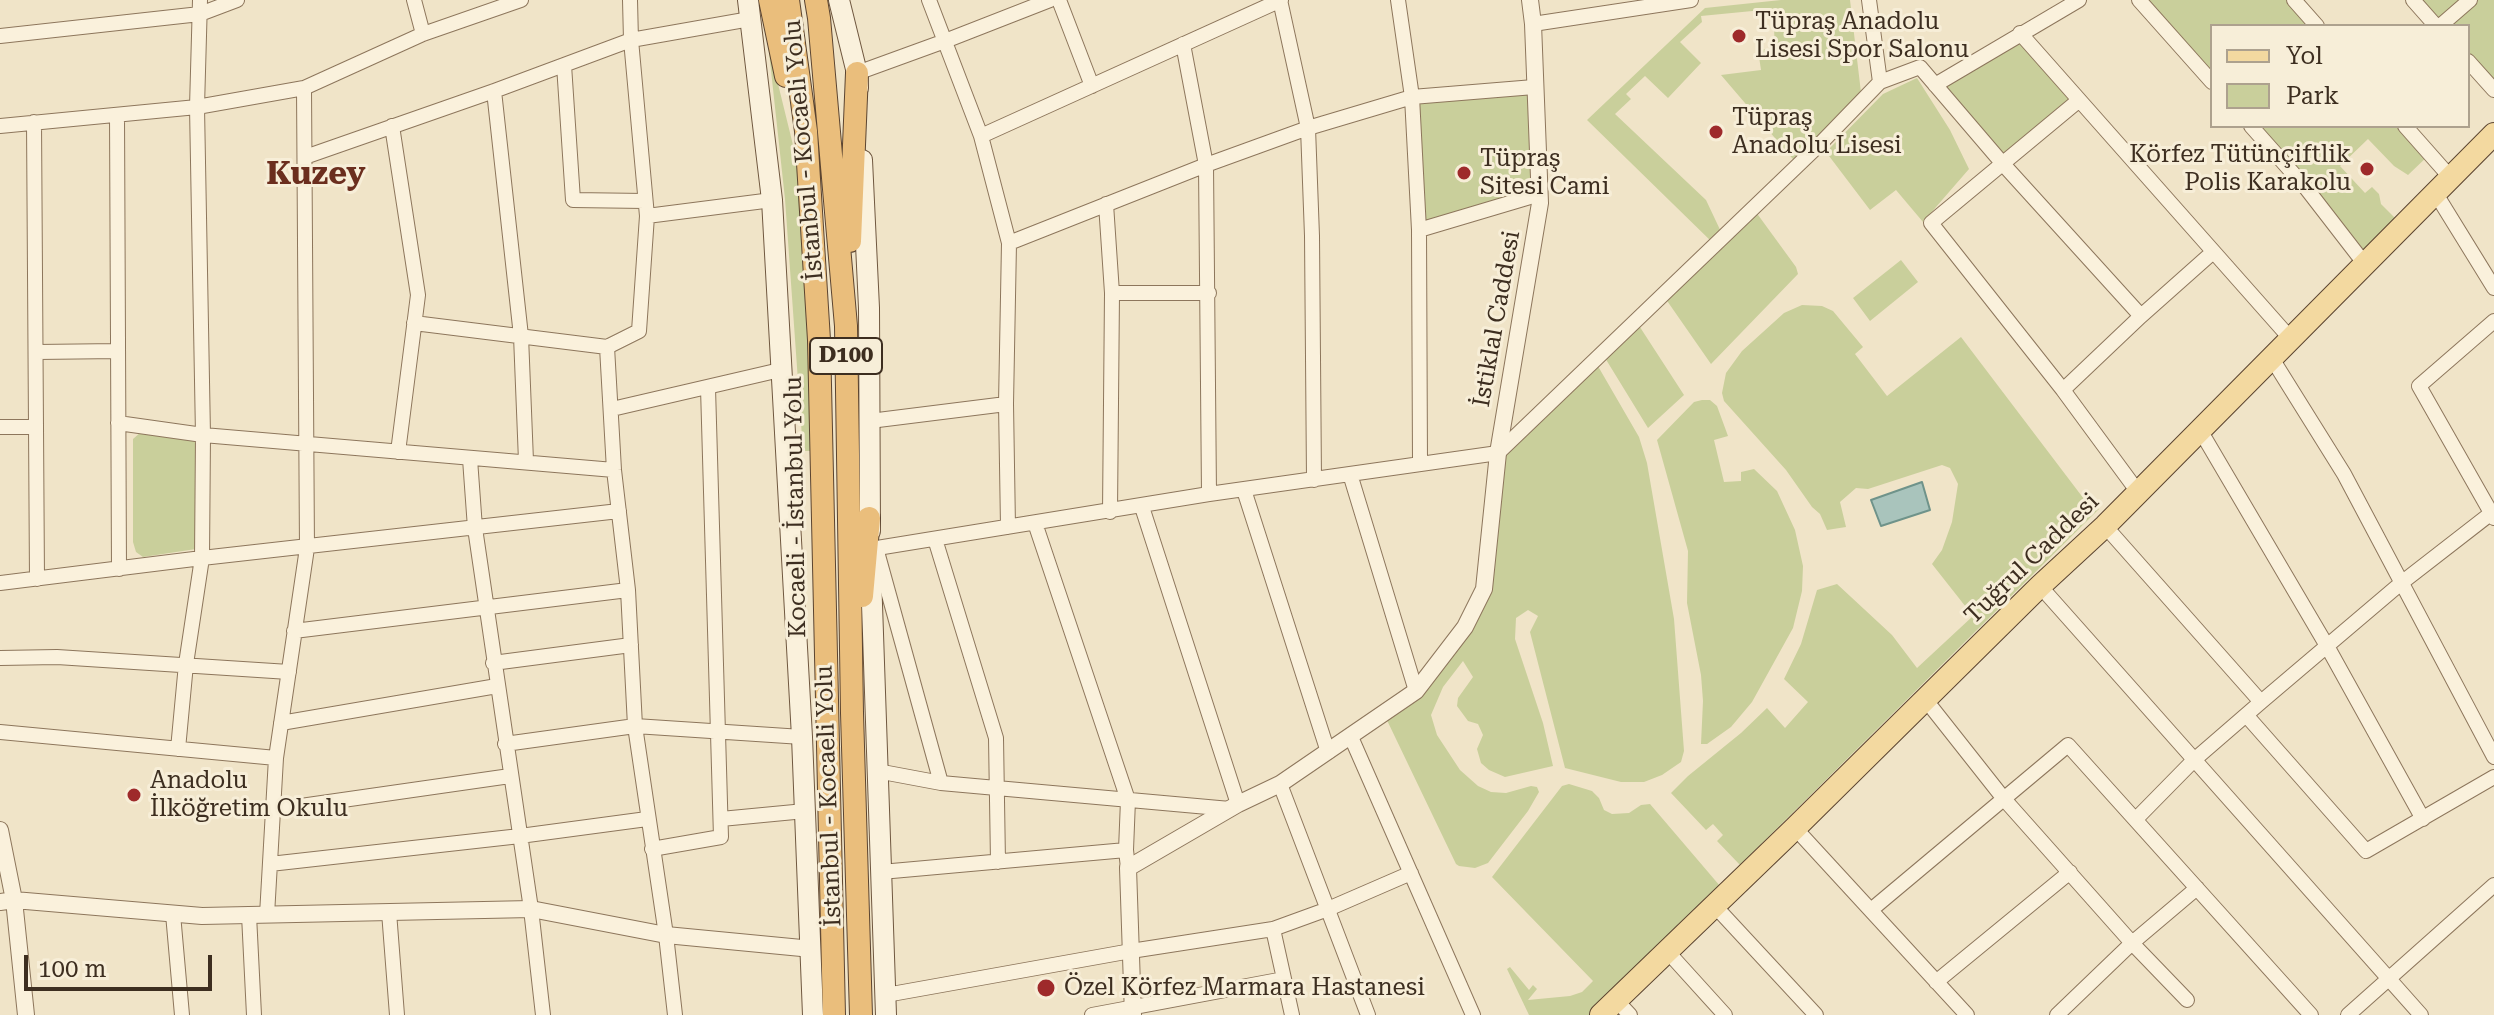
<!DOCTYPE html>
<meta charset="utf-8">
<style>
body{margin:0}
#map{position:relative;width:2494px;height:1015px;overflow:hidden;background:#f0e4c8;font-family:"Roboto Serif",serif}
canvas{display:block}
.legend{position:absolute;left:2210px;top:24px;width:260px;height:104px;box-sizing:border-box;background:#f7eed8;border:2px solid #ada18e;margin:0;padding:10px 14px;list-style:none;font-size:24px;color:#3d2e20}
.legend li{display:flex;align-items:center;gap:16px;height:40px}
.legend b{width:40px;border:2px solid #ada18e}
.scale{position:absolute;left:24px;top:955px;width:188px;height:36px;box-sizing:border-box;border:4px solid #3d2e20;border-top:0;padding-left:10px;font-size:24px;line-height:28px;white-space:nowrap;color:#3d2e20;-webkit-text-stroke:6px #f7eed8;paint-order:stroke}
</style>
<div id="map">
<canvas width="2494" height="1015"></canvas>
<ul class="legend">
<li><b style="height:10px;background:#f3d9a0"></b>Yol</li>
<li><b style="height:22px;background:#c9cf9b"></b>Park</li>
</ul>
<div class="scale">100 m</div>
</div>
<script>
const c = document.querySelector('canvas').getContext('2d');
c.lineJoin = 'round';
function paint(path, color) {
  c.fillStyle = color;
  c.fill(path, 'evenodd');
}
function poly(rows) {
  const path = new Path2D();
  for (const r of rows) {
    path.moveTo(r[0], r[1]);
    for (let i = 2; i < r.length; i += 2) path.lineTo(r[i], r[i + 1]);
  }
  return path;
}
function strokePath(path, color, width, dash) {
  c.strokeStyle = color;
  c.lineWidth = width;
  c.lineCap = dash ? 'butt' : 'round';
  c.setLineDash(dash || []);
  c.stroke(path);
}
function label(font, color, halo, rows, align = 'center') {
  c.font = font + ' "Roboto Serif",serif';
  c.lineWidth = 6;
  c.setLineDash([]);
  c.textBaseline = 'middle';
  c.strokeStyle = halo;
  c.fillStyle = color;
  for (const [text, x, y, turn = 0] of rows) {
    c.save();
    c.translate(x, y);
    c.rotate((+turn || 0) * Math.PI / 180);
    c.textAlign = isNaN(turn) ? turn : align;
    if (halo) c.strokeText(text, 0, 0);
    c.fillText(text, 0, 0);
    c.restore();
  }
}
paint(poly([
 [1781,0,1850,0,1862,101,1798,165,1721,75,1761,70,1758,50,1775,48,1773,9,1701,16,1702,22,1680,42,1701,63,1668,98,1645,76,1626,94,1631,99,1615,114,1706,200,1723,236,1753,208,1796,267,1798,274,1711,364,1663,295,1715,245,1587,120,1705,8],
 [2139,0,2294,0,2317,26,2212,26,2212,82],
 [2413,0,2494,0,2494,90,2468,61,2468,26,2436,26],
 [2020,33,2078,101,2003,164,1935,85],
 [768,43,804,190,817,451,803,451,785,199],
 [1917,78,1950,130,1969,169,1923,222,1896,190,1870,210,1826,152,1883,94],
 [1534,87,1540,194,1419,230,1412,97],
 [2251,126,2405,126,2430,154,2408,175,2394,166,2368,139,2340,166,2365,193,2372,187,2379,194,2381,204,2397,220,2359,256],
 [1901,260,1918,282,1870,321,1853,298],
 [1802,305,1822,306,1833,311,1863,347,1855,354,1887,396,1961,337,2087,503,2092,500,2099,509,1740,865,1717,841,1723,835,1713,824,1706,830,1671,793,1688,776,1741,733,1767,708,1785,728,1808,702,1784,679,1801,644,1817,590,1837,584,1892,635,1917,668,1973,616,1932,564,1942,550,1952,522,1958,484,1950,468,1942,465,1868,489,1856,488,1840,502,1846,527,1827,530,1820,514,1812,507,1786,470,1724,401,1722,393,1726,373,1742,351,1784,313],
 [1636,321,1684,395,1648,428,1602,353],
 [1595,361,1639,437,1647,463,1674,619,1684,751,1681,762,1662,775,1644,782,1621,782,1565,768,1530,632,1538,616,1528,610,1516,618,1515,639,1543,723,1553,766,1505,777,1489,770,1481,763,1477,749,1483,735,1478,724,1468,721,1457,706,1458,698,1473,677,1463,661,1443,687,1431,715,1437,735,1460,770,1478,786,1491,792,1506,793,1531,786,1537,787,1539,792,1528,811,1488,863,1475,868,1459,866,1456,864,1384,714,1416,691,1484,589,1498,453],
 [1702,400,1710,400,1717,406,1728,436,1714,440,1724,482,1741,481,1741,472,1754,469,1777,491,1795,530,1803,566,1802,591,1793,628,1752,702,1731,727,1707,744,1701,744,1703,701,1701,675,1687,603,1688,551,1657,440,1694,402],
 [141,432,198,439,196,549,143,557,136,552,133,542,133,439],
 [1569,784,1592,791,1599,798,1604,810,1612,814,1629,813,1641,805,1650,804,1720,886,1589,1015,1529,1015,1507,969,1510,967,1529,990,1533,985,1537,989,1528,1000,1570,996,1582,992,1593,981,1492,877,1562,786]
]), '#c9cf9b');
const water = poly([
 [1922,482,1930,510,1881,526,1871,500,1922,482]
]);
paint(water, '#a9c4bc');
strokePath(water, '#6f938a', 2);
const minor = poly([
 [414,0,423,34],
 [929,0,981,136,1009,243,1006,404,1008,527],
 [1059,0,1092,86],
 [1280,0,1308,128,1312,236,1314,480],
 [1398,0,1412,97,1419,230,1420,463],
 [1869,0,1880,82],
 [2139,0,2212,82],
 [2294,0,2317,26],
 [2413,0,2436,26],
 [1533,24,1691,0],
 [2440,26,2470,0],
 [2020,33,2290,338],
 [0,36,200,14,237,0],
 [1183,44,1206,165,1209,494],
 [2468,61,2494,90],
 [564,65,573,200,645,201],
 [857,73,945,41,1050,0],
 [1935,85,2079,0],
 [494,91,521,336,526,461],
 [2078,101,1931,223,2063,390,2138,492],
 [117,115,119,569],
 [34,122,37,579],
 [0,126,197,107,304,88,423,34,521,0],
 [392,126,418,295,398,452],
 [2251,126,2306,188,2364,263],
 [2405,126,2451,178],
 [981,136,1281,0],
 [305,157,494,91,631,40,750,19],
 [2436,194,2494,288],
 [1106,204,1112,293,1110,512],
 [647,216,772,200],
 [1419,230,1540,194],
 [1009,243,1206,165,1308,128,1412,97,1534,87],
 [1112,293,1209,293],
 [2494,321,2419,386,2494,518],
 [414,323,607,347,639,331,647,216,631,40,630,0],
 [607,347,614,470,628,590,635,726,666,935,675,1015],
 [37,352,118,351],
 [2271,357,2344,474,2494,757],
 [2063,390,2141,316,2213,252],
 [612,409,780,370],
 [870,421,1006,404],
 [118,423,203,435,614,470],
 [0,427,36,427],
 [2200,430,2327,646,2423,819],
 [470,459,475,528,531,909,543,1015],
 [1350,474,1416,691],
 [1244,490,1328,752],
 [1142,507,1238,804],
 [1035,523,1128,800,1126,850,1128,868],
 [2105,526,2261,702],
 [935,539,996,738,998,862],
 [876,548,941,783],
 [871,549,1209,494,1498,453,1820,144,1880,82,1920,67,2003,164,2141,316],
 [0,583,202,558,619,511],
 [2040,586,2421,1015],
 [294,631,628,590],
 [0,658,57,657,289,672],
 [493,663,631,645],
 [1925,699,2004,799,2132,943,2187,1000],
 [2246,715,2366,851,2494,777],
 [281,723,497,686],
 [0,732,276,758],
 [1351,737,1473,1015],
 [505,744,635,726,802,737],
 [178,749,186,664,202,558,203,435,197,107,200,0],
 [877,771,941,783,1230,809],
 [1280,784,1368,1015],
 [273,810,510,776],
 [721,819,805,811],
 [2136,819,2194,760,2261,702,2400,584,2494,511],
 [1795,828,1967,1015],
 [652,849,721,837,708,388],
 [270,864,520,836,647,819],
 [881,872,1126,850],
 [1714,905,1816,1015],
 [1871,910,2068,745,2311,1015],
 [389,912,397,1015],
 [173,914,182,1015],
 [249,915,254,1015],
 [267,915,276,758,307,548,304,88],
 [1273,929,1292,1015],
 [1667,951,1725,1015],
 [1936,982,2070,872],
 [886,995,1131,951,1273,929,1328,909,1411,873],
 [1616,1000,1630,1015],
 [1092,1015,1284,979],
 [2057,1015,2132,943,2197,888],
 [2348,1015,2494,885]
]);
const tertiary = poly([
 [0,830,14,900,26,1015],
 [0,902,14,900,202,916,531,909,666,935,812,949],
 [1133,1015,1128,868,1238,804,1280,784,1416,691,1465,627,1484,589,1498,453,1540,203,1533,24,1530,0]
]);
const secondary = poly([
 [748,0,772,200,802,737,813,1015],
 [839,0,857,73,858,88],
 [862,160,869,308,870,531],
 [871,575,886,1015]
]);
const primary = poly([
 [1601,1015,1795,828,2040,586,2105,526,2494,134]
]);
const trunk = poly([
 [770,0,786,76],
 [788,0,806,131,819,340,834,1015],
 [816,0,819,18,846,326,852,713,861,1015],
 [850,241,857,73],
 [862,596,869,518]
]);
strokePath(minor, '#8d765c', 16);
strokePath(tertiary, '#8d765c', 18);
strokePath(secondary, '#6f573f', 22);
strokePath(primary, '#5b4430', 24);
strokePath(trunk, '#5b4430', 24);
strokePath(minor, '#faf1dc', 14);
strokePath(tertiary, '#faf1dc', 16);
strokePath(secondary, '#faf1dc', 20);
strokePath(primary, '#f3d9a0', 22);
strokePath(trunk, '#eabe7c', 22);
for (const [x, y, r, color] of [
 [1739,36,8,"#9e2a2b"],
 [1716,132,8,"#9e2a2b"],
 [2367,169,8,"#9e2a2b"],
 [1464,173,8,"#9e2a2b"],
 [134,795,8,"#9e2a2b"],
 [1046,988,10,"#9e2a2b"]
]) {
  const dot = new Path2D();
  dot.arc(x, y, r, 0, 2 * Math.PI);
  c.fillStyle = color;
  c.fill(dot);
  strokePath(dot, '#f7eed8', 3);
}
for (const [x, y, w] of [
 [846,356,72]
]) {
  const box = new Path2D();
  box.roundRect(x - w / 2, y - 18, w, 36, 6);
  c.fillStyle = '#f7eed8';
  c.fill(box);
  strokePath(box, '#3d2e20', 2);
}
label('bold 22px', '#3d2e20', null, [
 ["D100",846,356]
]);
label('24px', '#3d2e20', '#f7eed8', [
 ["Tüpraş Anadolu",1755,22],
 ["Lisesi Spor Salonu",1755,50],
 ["Tüpraş",1732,118],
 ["Anadolu Lisesi",1732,146],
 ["Körfez Tütünçiftlik",2351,155,"right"],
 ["Polis Karakolu",2351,183,"right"],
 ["Tüpraş",1480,159],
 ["Sitesi Cami",1480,187],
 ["Anadolu",150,781],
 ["İlköğretim Okulu",150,809],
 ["Özel Körfez Marmara Hastanesi",1064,988]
], 'left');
label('24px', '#3d2e20', '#f7eed8', [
 ["İstanbul - Kocaeli Yolu",804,150,-95],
 ["İstiklal Caddesi",1497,319,-80],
 ["Kocaeli - İstanbul Yolu",796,507,-91],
 ["Tuğrul Caddesi",2032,559,-44],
 ["İstanbul - Kocaeli Yolu",829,796,-92]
]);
label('bold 32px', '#6b2e1e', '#f7eed8', [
 ["Kuzey",316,175]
]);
</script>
